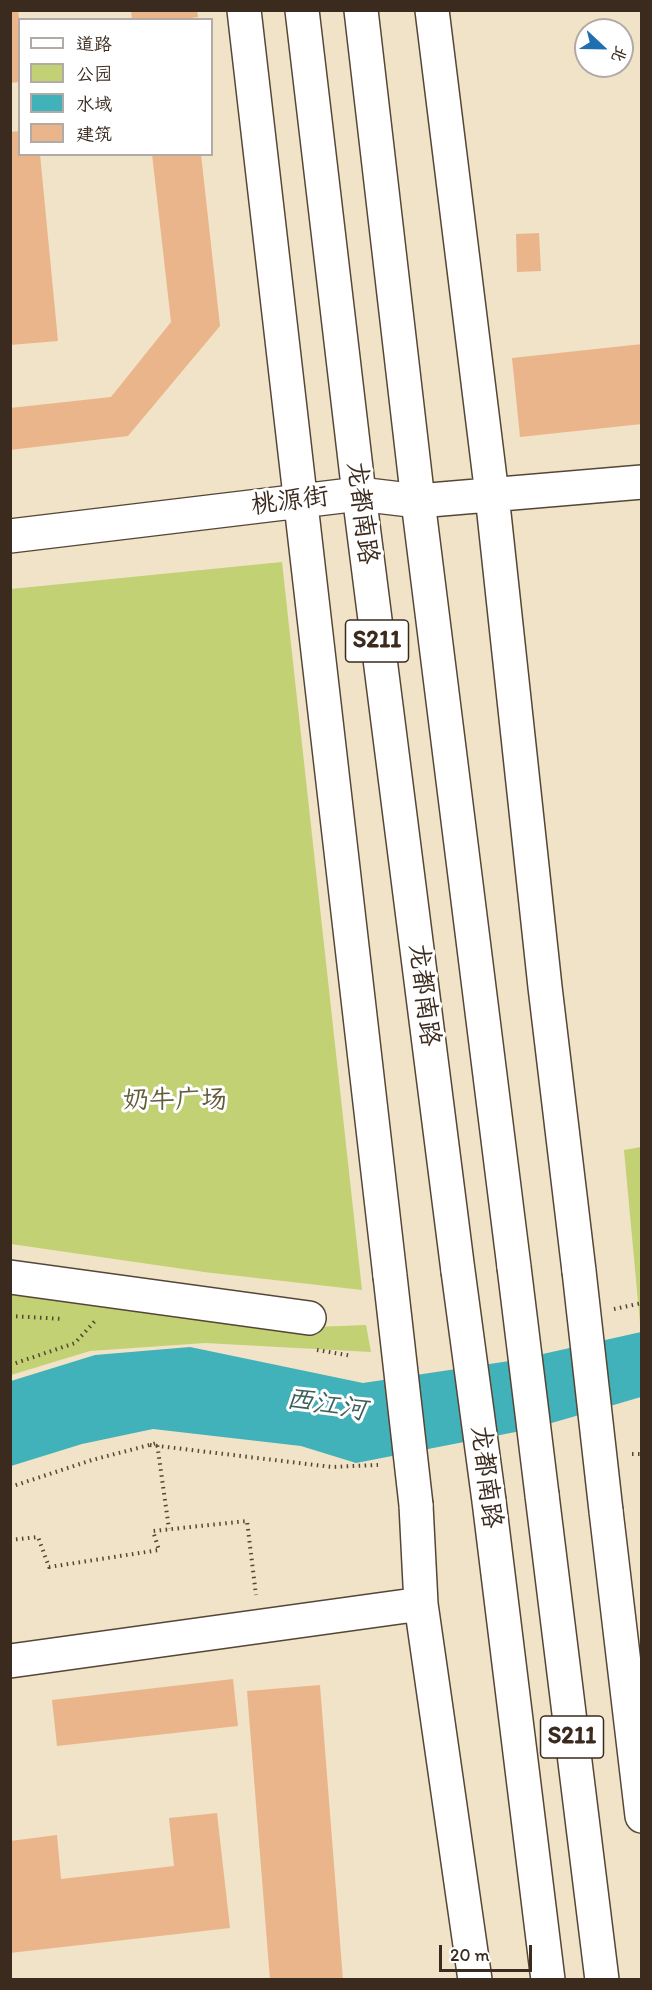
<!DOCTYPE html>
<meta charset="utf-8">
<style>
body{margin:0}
#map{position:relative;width:652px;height:1990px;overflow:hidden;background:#f1e3c7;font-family:Itim,"LXGW WenKai TC",sans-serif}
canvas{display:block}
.frame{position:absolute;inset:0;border:12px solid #3b2a1e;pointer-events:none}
.legend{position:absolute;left:18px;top:18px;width:195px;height:138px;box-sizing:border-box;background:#fff;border:2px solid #b1aaa5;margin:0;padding:8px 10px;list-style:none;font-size:18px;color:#3b2a1e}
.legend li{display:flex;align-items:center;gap:12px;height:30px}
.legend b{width:30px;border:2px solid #b1aaa5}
.north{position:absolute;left:574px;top:18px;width:60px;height:60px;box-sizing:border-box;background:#fff;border:2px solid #b1aaa5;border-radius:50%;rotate:112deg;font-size:16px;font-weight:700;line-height:24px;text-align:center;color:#3b2a1e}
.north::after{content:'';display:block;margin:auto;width:21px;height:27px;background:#1f6fb2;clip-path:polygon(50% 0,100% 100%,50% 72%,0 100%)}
.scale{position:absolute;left:439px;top:1945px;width:93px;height:27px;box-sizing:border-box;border:3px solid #3b2a1e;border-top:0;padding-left:8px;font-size:18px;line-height:21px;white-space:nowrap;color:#3b2a1e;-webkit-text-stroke:4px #fff;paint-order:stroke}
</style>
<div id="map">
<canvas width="652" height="1990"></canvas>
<div class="frame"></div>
<ul class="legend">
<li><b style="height:8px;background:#fff"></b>道路</li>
<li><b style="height:16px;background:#c2d173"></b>公园</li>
<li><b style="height:16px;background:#41b1ba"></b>水域</li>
<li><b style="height:16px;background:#ebb58c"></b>建筑</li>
</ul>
<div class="north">北</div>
<div class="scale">20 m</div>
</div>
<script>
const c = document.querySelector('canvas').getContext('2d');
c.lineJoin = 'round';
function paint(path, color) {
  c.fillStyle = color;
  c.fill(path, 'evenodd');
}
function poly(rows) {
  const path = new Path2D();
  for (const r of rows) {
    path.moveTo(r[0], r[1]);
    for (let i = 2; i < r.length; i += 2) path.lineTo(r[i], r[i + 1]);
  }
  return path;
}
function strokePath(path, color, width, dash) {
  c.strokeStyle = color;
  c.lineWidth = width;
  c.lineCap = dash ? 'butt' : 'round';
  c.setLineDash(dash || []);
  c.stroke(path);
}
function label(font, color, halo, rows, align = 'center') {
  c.font = font + ' Itim,"LXGW WenKai TC",sans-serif';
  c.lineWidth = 6;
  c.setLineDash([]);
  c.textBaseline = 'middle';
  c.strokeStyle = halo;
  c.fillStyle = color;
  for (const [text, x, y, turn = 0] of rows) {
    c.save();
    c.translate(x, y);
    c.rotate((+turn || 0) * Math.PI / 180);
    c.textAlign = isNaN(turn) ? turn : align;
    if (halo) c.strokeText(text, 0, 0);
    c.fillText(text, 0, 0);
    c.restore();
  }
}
paint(poly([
 [282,562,362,1290,204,1272,11,1244,11,589],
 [641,1147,641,1334,624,1150],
 [10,1293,73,1297,262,1329,366,1325,371,1352,205,1343,90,1351,11,1375]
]), '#c2d173');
paint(poly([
 [641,1332,641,1397,531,1429,356,1463,301,1446,153,1429,82,1444,11,1466,11,1381,95,1355,190,1347,363,1383,516,1360]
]), '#41b1ba');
paint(poly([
 [10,10,18,10,20,25,20,82,10,83],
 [131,10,197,10,198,17,178,20,132,20],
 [20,131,20,154,40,154,58,341,10,345,10,132],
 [152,154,201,154,220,326,128,436,10,450,10,408,111,397,171,322],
 [539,233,541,271,517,272,516,234],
 [642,344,642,424,520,437,512,358],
 [233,1679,238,1726,57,1746,52,1700],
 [320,1685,343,1980,270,1980,247,1691],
 [217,1813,230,1928,10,1953,10,1841,57,1835,61,1879,174,1866,169,1818]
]), '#ebb58c');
const minor = poly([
 [244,10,390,1276],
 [432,10,492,495,545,987,579,1271],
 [10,536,359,494,418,501,642,482],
 [10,1277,309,1318],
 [416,1505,421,1604,475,1980],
 [606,1511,642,1816],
 [10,1661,421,1604]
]);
const major = poly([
 [302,10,359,494,458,1271],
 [361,10,418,501,514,1267],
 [542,1495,602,1980],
 [489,1501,548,1980]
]);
strokePath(minor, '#564637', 36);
strokePath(major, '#564637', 36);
strokePath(poly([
 [614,1309,642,1303],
 [10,1316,63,1319],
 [317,1350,352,1356],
 [10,1365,75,1343,95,1321],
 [150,1445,332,1467,378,1465],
 [632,1454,642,1454],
 [10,1487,92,1460,157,1443,169,1529],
 [10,1540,38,1537,49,1567,159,1550,153,1531,247,1521,256,1595]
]), '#564637', 4, [1.5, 4.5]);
strokePath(minor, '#fff', 33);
strokePath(major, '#fff', 33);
const minorBridge = poly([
 [579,1271,606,1511],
 [390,1276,416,1505]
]);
const majorBridge = poly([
 [514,1267,542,1495],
 [458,1271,489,1501]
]);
strokePath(minorBridge, '#564637', 36, []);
strokePath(majorBridge, '#564637', 36, []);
strokePath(minorBridge, '#fff', 33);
strokePath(majorBridge, '#fff', 33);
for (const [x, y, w] of [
 [377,641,63],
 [572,1737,63]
]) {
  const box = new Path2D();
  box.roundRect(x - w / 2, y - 21, w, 42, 4.5);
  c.fillStyle = '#fff';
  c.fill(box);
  strokePath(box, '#3b2a1e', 1.5);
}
label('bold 24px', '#3b2a1e', null, [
 ["S211",377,641],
 ["S211",572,1737]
]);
label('26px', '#3b2a1e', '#fff', [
 ["桃源街",290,502,-7],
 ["龙都南路",361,513,83],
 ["龙都南路",423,995,83],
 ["龙都南路",485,1477,83]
]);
label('26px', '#645c38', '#fff', [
 ["奶牛广场",175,1101]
]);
label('italic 27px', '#3d605c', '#fff', [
 ["西江河",326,1406,9]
]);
</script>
